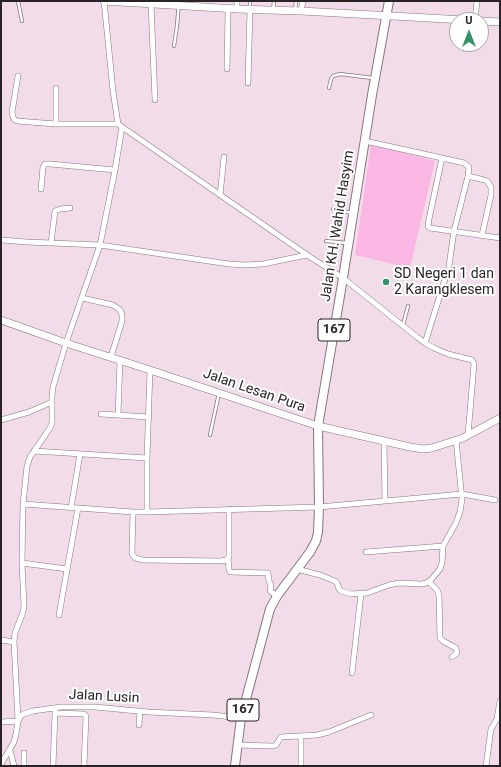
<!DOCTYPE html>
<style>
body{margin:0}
#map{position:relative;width:501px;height:767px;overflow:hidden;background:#f2dcea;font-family:Roboto,sans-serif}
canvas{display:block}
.frame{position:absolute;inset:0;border:2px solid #2a2327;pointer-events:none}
.north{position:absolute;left:449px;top:12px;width:40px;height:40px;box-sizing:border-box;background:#fff;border:1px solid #aaa7a9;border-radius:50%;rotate:0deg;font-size:11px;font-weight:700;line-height:16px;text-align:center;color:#2a2327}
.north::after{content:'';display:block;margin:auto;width:14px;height:18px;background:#349169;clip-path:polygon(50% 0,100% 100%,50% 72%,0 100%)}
</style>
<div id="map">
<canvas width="501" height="767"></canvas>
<div class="frame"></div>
<div class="north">U</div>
</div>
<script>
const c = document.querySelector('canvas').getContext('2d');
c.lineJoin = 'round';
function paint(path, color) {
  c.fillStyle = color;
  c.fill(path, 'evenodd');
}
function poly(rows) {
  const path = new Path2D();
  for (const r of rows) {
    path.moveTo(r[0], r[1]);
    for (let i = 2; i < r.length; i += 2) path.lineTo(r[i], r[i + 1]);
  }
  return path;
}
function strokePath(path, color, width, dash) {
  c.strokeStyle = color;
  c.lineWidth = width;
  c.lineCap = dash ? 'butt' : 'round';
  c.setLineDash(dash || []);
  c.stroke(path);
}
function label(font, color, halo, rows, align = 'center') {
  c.font = font + ' Roboto,sans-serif';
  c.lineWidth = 4;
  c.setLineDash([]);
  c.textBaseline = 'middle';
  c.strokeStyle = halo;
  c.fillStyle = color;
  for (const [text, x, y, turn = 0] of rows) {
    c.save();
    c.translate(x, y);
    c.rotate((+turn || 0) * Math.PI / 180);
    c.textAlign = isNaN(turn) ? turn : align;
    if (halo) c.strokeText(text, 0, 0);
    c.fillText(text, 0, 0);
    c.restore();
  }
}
paint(poly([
 [371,144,435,161,410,268,355,255]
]), '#fbb7e4');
const lane = poly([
 [18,1,22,21],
 [250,9,250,1],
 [273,10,274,1],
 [295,10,296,1],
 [174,46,177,26,179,1],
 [329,88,331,79,333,76,340,74,373,78],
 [333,209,352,213],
 [326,241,347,243],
 [403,325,408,306],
 [210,435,219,393]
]);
const street = poly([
 [151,4,155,100],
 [237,9,237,1],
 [301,11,303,1],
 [475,20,477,1],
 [227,69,228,9],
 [18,76,12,112,13,117,14,119,17,121,56,124,118,124],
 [248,83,250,10],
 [56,124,56,88],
 [122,127,307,255,343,278,417,337,425,343,434,348,448,354,472,360,474,364,468,435],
 [365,141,442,158,429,219,428,226,430,228,500,238],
 [442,158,464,163,469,167,468,176,454,231,449,266],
 [468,176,484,180,487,181,491,187,491,195,482,235],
 [41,189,43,167,45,164,50,164,115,170],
 [220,195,224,157],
 [1,240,27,242,100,245,229,264,244,265,263,264,307,255],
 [51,243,55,211,60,209,70,208],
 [82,298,113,305,119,309,121,312,122,315,122,321,111,357],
 [425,343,446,276],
 [101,414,149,417],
 [118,415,120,360],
 [1,420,29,412,52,402],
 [384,441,385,501],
 [34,451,147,458],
 [23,504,133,512,147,512,319,507,462,494,495,500],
 [71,508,80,454],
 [133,512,132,554,135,558,143,560,221,561,226,560,229,557,229,509],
 [147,512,147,458,150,370],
 [366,552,443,546],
 [228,559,229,570,230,572,268,573,269,581,271,585,270,591,277,596],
 [22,563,67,569],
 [297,569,320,575,335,581,337,583,339,589,341,591,351,594,367,593,389,585,399,583,422,584,426,583,430,581,440,569,442,563,443,546,456,523,460,512,462,499,456,440],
 [429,582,437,590,439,595,440,638,443,641,456,648,457,653,452,657],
 [59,615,78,508],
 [1,640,14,642],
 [352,673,361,594],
 [55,708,55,713,84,714,86,716,84,766],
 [497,719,500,701],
 [1,722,18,721,14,642,15,633,23,612,24,606,22,563,23,504,27,466,30,457,50,428,52,423,52,396,53,387,66,343,100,245,115,170,122,127,118,124,113,91,104,1],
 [139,725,140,711],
 [301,736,301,766],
 [237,745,273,746,276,745,281,737,317,735,329,732,371,715],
 [10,750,14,766],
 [24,753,24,766],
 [1,764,14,742,16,734,18,721,21,716,23,714,33,711,61,707,95,707,148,712,213,715,241,718],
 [53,766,55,713],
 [486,766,491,729,497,719,500,718]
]);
const secondary = poly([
 [104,1,237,9,301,11,465,20],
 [481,21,500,22],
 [1,320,66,343,150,370,318,426,384,441,410,447,423,449,432,448,463,438,500,418]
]);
const primary = poly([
 [235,766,241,718,270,609,277,596,310,552,316,541,318,532,319,507,318,426,343,278,372,95,389,1]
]);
strokePath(lane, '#877480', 4);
strokePath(street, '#877480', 6);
strokePath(secondary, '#877480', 8);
strokePath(primary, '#877480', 10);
strokePath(lane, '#fff', 2.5);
strokePath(street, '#fff', 5);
strokePath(secondary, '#fff', 7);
strokePath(primary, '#fff', 8);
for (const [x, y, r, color] of [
 [386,282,4,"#349169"]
]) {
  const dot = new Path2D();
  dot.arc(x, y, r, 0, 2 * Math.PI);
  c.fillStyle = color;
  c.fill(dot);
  strokePath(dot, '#fff', 1.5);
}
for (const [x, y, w] of [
 [334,330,32],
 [243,710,32]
]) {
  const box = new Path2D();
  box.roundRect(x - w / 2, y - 11, w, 22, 3);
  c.fillStyle = '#fff';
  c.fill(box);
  strokePath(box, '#2a2327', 1);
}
label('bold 13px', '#2a2327', null, [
 ["167",334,330],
 ["167",243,710]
]);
label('14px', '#2a2327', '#fff', [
 ["Jalan KH. Wahid Hasyim",338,226,-81],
 ["Jalan Lesan Pura",254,391,19],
 ["Jalan Lusin",104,697,3]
]);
label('14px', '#2a2327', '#fff', [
 ["SD Negeri 1 dan",394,274],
 ["2 Karangklesem",394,290]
], 'left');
</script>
